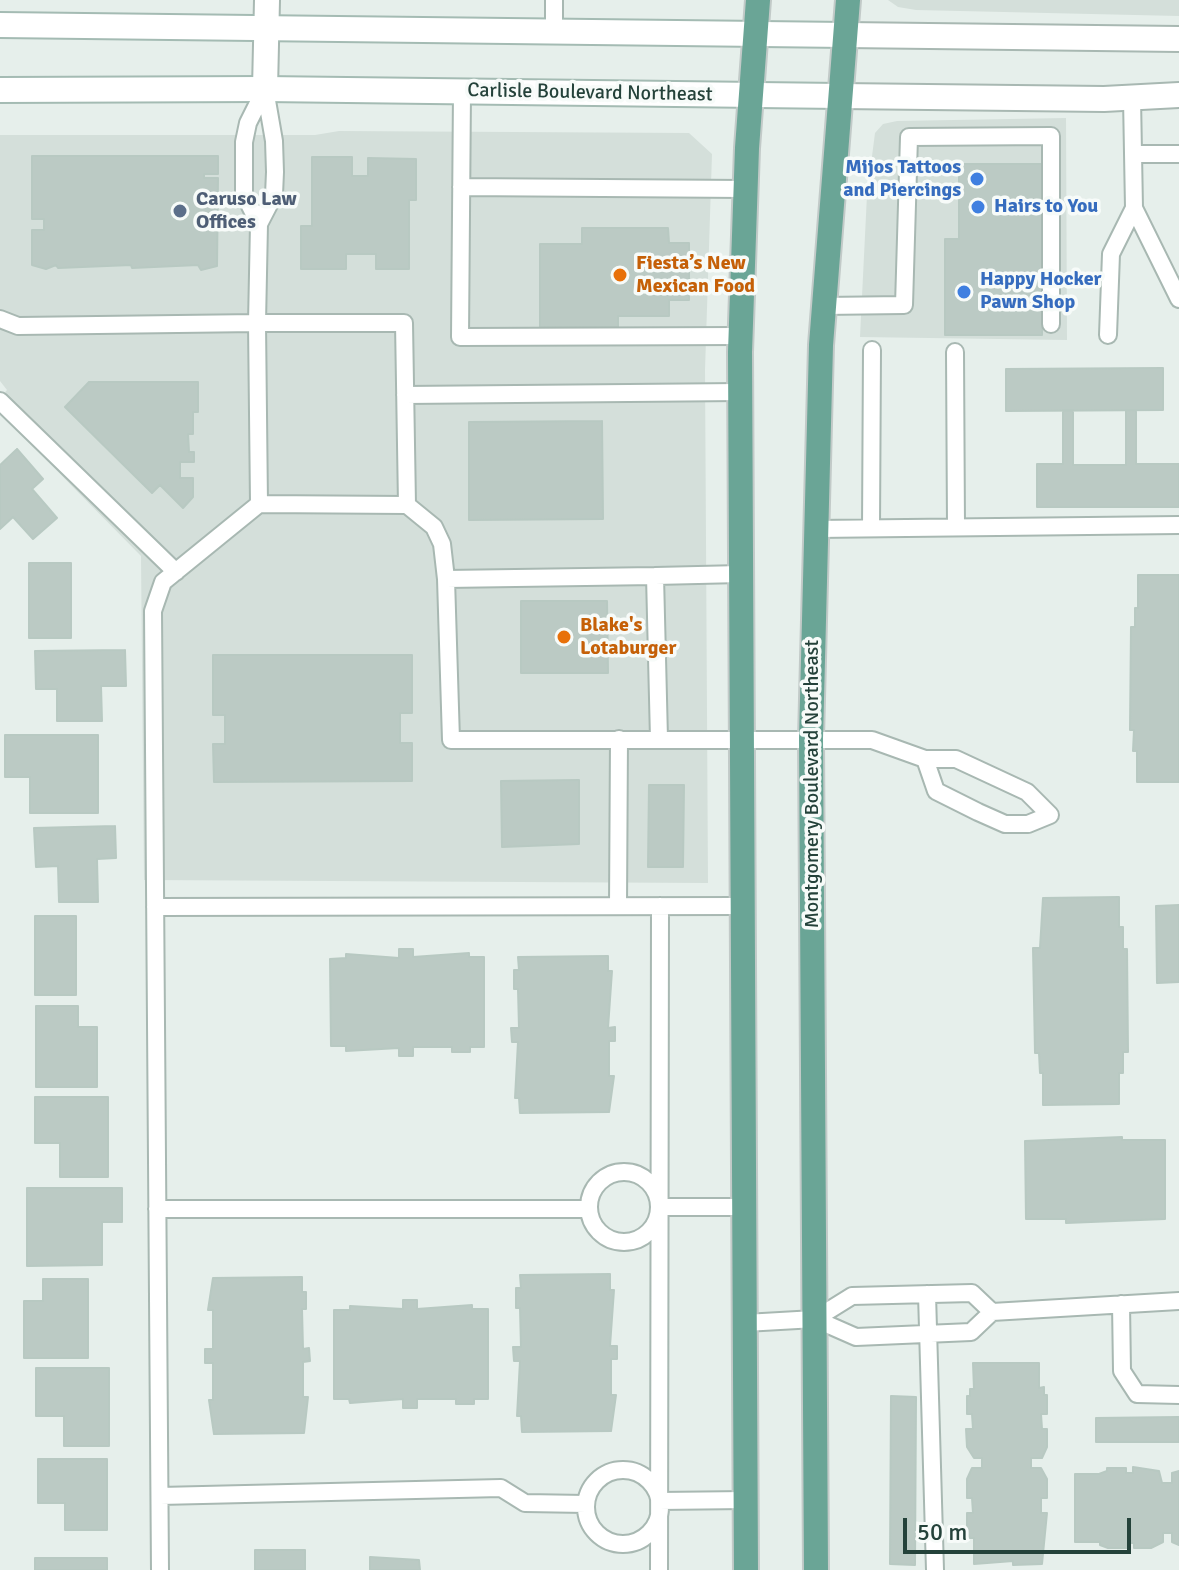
<!DOCTYPE html>
<meta charset="utf-8">
<style>
body{margin:0}
#map{position:relative;width:1179px;height:1570px;overflow:hidden;background:#e6efeb;font-family:Signika,sans-serif}
canvas{display:block}
.scale{position:absolute;left:903px;top:1518px;width:228px;height:36px;box-sizing:border-box;border:4px solid #24423a;border-top:0;padding-left:10px;font-size:24px;line-height:28px;white-space:nowrap;color:#24423a;-webkit-text-stroke:6px #f7fbf9;paint-order:stroke}
</style>
<div id="map">
<canvas width="1179" height="1570"></canvas>
<div class="scale">50 m</div>
</div>
<script>
const c = document.querySelector('canvas').getContext('2d');
c.lineJoin = 'round';
function paint(path, color) {
  c.fillStyle = color;
  c.fill(path, 'evenodd');
}
function poly(rows) {
  const path = new Path2D();
  for (const r of rows) {
    if (r.length === 3) {
      path.moveTo(r[0] + r[2], r[1]);
      path.arc(r[0], r[1], r[2], 0, 2 * Math.PI);
      continue;
    }
    path.moveTo(r[0], r[1]);
    for (let i = 2; i < r.length; i += 2) path.lineTo(r[i], r[i + 1]);
  }
  return path;
}
function strokePath(path, color, width, dash) {
  c.strokeStyle = color;
  c.lineWidth = width;
  c.lineCap = dash ? 'butt' : 'round';
  c.setLineDash(dash || []);
  c.stroke(path);
}
function label(font, color, halo, rows, align = 'center') {
  c.font = font + ' Signika,sans-serif';
  c.lineWidth = 7;
  c.setLineDash([]);
  c.textBaseline = 'middle';
  c.strokeStyle = halo;
  c.fillStyle = color;
  for (const [text, x, y, turn = 0] of rows) {
    c.save();
    c.translate(x, y);
    c.rotate((+turn || 0) * Math.PI / 180);
    c.textAlign = isNaN(turn) ? turn : align;
    if (halo) c.strokeText(text, 0, 0);
    c.fillText(text, 0, 0);
    c.restore();
  }
}
paint(poly([
 [888,0,1179,0,1179,16,916,10,898,7],
 [1066,118,1067,340,860,337,867,195,875,133,883,124,897,121],
 [339,131,689,133,712,154,705,370,708,883,144,880,141,556,0,413,0,398,7,390,0,381,0,135,315,135]
]), '#d4dfda');
const building = poly([
 [32,156,218,156,218,174,204,174,204,178,218,178,217,266,201,270,198,265,132,268,131,265,58,268,56,265,46,269,32,265,32,230,44,230,44,219,32,219,32,156],
 [312,157,352,157,352,176,368,176,368,158,416,159,416,200,409,200,409,269,376,269,376,254,346,254,346,269,301,269,301,226,312,226,312,157],
 [959,164,1043,164,1042,335,945,335,945,239,959,239,959,164],
 [582,228,668,228,669,243,689,243,689,300,669,300,669,316,618,316,618,327,540,327,540,244,582,244,582,228],
 [1163,368,1163,410,1006,411,1006,369,1163,368],
 [89,382,198,382,198,412,193,412,193,434,188,434,189,452,194,452,194,462,180,462,180,478,193,478,193,497,183,508,160,485,152,493,65,407,89,382],
 [1063,410,1073,410,1073,465,1126,465,1126,410,1136,410,1136,464,1179,464,1179,507,1037,507,1037,464,1063,464,1063,410],
 [602,421,603,519,469,520,469,422,602,421],
 [17,449,43,479,32,489,57,518,33,539,13,517,0,529,0,465,17,449],
 [29,563,71,563,71,638,29,638,29,563],
 [1138,575,1179,575,1179,782,1137,782,1137,751,1133,751,1134,730,1130,730,1131,627,1135,627,1135,608,1138,608,1138,575],
 [521,601,607,601,608,673,521,673,521,601],
 [125,650,126,686,101,686,102,721,57,721,57,689,36,689,35,651,125,650],
 [213,655,412,655,412,713,400,713,400,743,412,743,412,781,214,782,213,744,225,744,225,715,213,715,213,655],
 [5,735,98,735,98,813,30,813,30,777,5,777,5,735],
 [579,780,579,844,502,847,501,781,579,780],
 [649,785,684,785,683,867,648,867,649,785],
 [115,826,116,858,97,859,98,902,59,902,58,866,36,867,34,828,115,826],
 [1119,897,1119,927,1123,927,1123,949,1127,949,1128,1052,1123,1052,1123,1073,1119,1073,1119,1104,1043,1105,1043,1073,1040,1073,1039,1053,1035,1053,1033,948,1040,948,1043,898,1119,897],
 [1179,905,1179,982,1157,983,1156,906,1179,905],
 [35,916,76,916,76,995,35,995,35,916],
 [399,949,413,949,413,957,469,953,469,957,484,957,484,1047,470,1047,470,1052,452,1052,452,1047,413,1047,413,1056,399,1056,399,1048,346,1051,346,1046,331,1046,330,959,346,958,346,954,399,958,399,949],
 [608,956,608,971,612,971,608,1028,615,1027,615,1041,609,1041,609,1076,614,1076,609,1112,520,1113,519,1098,515,1098,518,1042,512,1042,511,1028,519,1028,518,989,514,989,514,970,519,970,518,957,608,956],
 [36,1006,78,1006,78,1027,97,1027,97,1087,36,1087,36,1006],
 [35,1097,108,1097,108,1177,60,1177,60,1143,35,1143,35,1097],
 [1122,1137,1122,1140,1165,1140,1165,1219,1066,1223,1066,1219,1026,1219,1025,1141,1122,1137],
 [27,1188,122,1188,122,1222,102,1222,102,1265,27,1266,27,1188],
 [610,1274,610,1290,614,1290,610,1346,617,1346,617,1359,611,1359,611,1395,616,1395,611,1431,522,1432,521,1416,517,1416,520,1361,514,1361,513,1347,521,1347,520,1308,516,1308,516,1288,521,1288,520,1275,610,1274],
 [302,1277,302,1292,306,1292,306,1309,302,1309,303,1349,309,1348,310,1361,303,1362,303,1397,308,1397,304,1433,214,1434,209,1400,213,1400,213,1363,205,1363,205,1349,213,1349,213,1310,208,1310,213,1278,302,1277],
 [43,1279,88,1279,88,1358,24,1358,24,1301,43,1301,43,1279],
 [403,1300,417,1300,417,1309,472,1305,472,1309,488,1309,488,1399,474,1399,474,1404,456,1404,456,1399,417,1399,417,1408,403,1408,403,1399,350,1403,349,1399,334,1399,334,1310,350,1310,350,1306,403,1309,403,1300],
 [973,1363,1039,1363,1039,1388,1044,1387,1044,1395,1047,1395,1047,1414,1041,1414,1042,1429,1047,1429,1047,1447,1042,1458,1031,1458,1031,1468,1041,1468,1047,1479,1047,1498,1041,1498,1041,1513,1047,1513,1042,1564,1013,1565,1013,1561,974,1564,974,1538,970,1538,967,1532,967,1513,973,1513,972,1498,967,1498,967,1479,972,1468,982,1468,982,1458,974,1458,967,1447,966,1429,973,1429,972,1414,967,1414,967,1396,970,1396,970,1389,974,1389,973,1363],
 [36,1368,109,1368,109,1446,64,1446,64,1416,36,1416,36,1368],
 [891,1396,916,1397,915,1565,890,1564,891,1396],
 [1179,1417,1179,1442,1096,1442,1096,1418,1179,1417],
 [38,1459,107,1459,107,1530,65,1530,65,1503,38,1503,38,1459],
 [1133,1467,1159,1471,1162,1483,1172,1483,1172,1473,1179,1471,1179,1545,1172,1542,1172,1533,1163,1533,1163,1542,1151,1548,1134,1548,1134,1543,1127,1543,1127,1548,1108,1548,1100,1545,1100,1542,1075,1542,1075,1474,1099,1474,1107,1471,1107,1468,1126,1468,1126,1473,1133,1473,1133,1467],
 [255,1550,305,1550,305,1570,255,1570,255,1550],
 [370,1557,419,1560,420,1570,370,1570,370,1557],
 [35,1558,107,1558,107,1570,35,1570,35,1558]
]);
paint(building, '#bbcac4');
strokePath(building, '#b8c9c2', 2);
const lane = poly([
 [554,0,554,30],
 [462,92,460,337,740,336],
 [1132,98,1134,208,1179,299],
 [1134,154,1179,154],
 [461,187,745,189],
 [259,224,244,194,244,142,248,123,265,89],
 [823,306,904,305,909,137,1051,136,1051,324],
 [0,319,18,326,257,323,259,224,274,195,275,172,274,141,265,89],
 [1108,335,1111,254,1134,208],
 [955,352,956,527],
 [405,395,740,392],
 [0,401,176,572],
 [407,505,259,504,257,323,404,323,407,505,434,527,442,544,446,579,451,740,872,740,925,759,956,759,1027,792,1050,815,1028,824,1005,824,978,812,936,791,925,759],
 [871,528,872,350],
 [816,529,1179,525],
 [446,579,655,576],
 [659,739,655,576,741,574],
 [618,906,619,739],
 [155,907,743,906],
 [624,1207,35],
 [659,1207,745,1207],
 [157,1209,589,1209],
 [927,1294,935,1570],
 [1121,1304,1122,1371,1137,1394,1179,1395],
 [992,1312,1179,1301],
 [745,1323,815,1319,856,1337,971,1332,992,1312,972,1293,852,1296,815,1319],
 [623,1507,37],
 [160,1496,501,1488,525,1503,586,1504],
 [659,1501,746,1500],
 [160,1570,153,611,163,582,259,504],
 [659,1570,660,906]
]);
const street = poly([
 [846,35,1179,39],
 [265,89,267,0],
 [840,96,1104,99,1179,95]
]);
const secondary = poly([
 [0,25,846,35],
 [0,90,265,89,840,96]
]);
const primary = poly([
 [746,1570,740,352,747,148,758,0],
 [816,1570,811,738,821,345,848,0]
]);
strokePath(lane, '#a8b8b2', 20);
strokePath(street, '#a8b8b2', 28);
strokePath(secondary, '#a4bbb3', 28);
strokePath(primary, '#c2cac8', 28);
strokePath(lane, '#fff', 16);
strokePath(street, '#fff', 24);
strokePath(secondary, '#fff', 24);
strokePath(primary, '#6aa596', 24);
for (const [x, y, r, color] of [
 [977,179,8,"#3f7fe0"],
 [978,207,8,"#3f7fe0"],
 [180,211,8,"#5c6f8a"],
 [620,275,8,"#e8710a"],
 [964,292,8,"#3f7fe0"],
 [564,637,8,"#e8710a"]
]) {
  const dot = new Path2D();
  dot.arc(x, y, r, 0, 2 * Math.PI);
  c.fillStyle = color;
  c.fill(dot);
  strokePath(dot, '#f7fbf9', 3);
}
label('20px', '#24423a', '#f7fbf9', [
 ["Carlisle Boulevard Northeast",590,93,1],
 ["Montgomery Boulevard Northeast",813,784,-90]
]);
label('bold 20px', '#366cbe', '#f7fbf9', [
 ["Mijos Tattoos",961,168,"right"],
 ["and Piercings",961,191,"right"],
 ["Hairs to You",994,207],
 ["Happy Hocker",980,280],
 ["Pawn Shop",980,303]
], 'left');
label('bold 20px', '#4e5e75', '#f7fbf9', [
 ["Caruso Law",196,200],
 ["Offices",196,223]
], 'left');
label('bold 20px', '#c56008', '#f7fbf9', [
 ["Fiesta’s New",636,264],
 ["Mexican Food",636,287],
 ["Blake's",580,626],
 ["Lotaburger",580,649]
], 'left');
</script>
